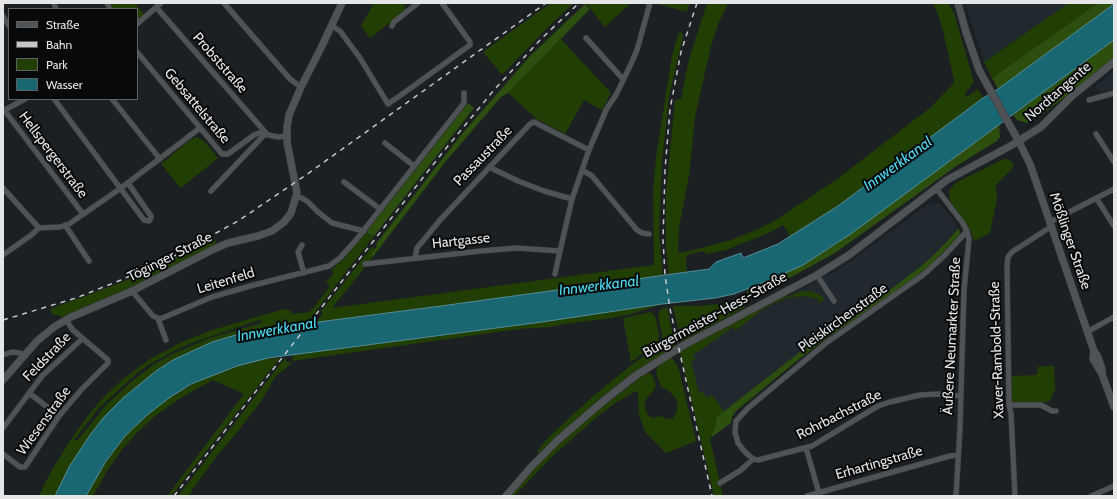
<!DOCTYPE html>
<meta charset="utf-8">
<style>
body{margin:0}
#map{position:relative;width:1117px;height:499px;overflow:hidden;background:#1d2022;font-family:Cabin,sans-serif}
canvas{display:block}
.frame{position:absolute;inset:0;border:4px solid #e5e6e8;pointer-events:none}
.legend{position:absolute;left:8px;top:8px;width:130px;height:92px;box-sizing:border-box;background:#08090a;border:1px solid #606163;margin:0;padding:5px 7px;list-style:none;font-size:12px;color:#e5e6e8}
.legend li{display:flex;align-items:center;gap:8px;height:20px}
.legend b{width:20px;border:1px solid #606163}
</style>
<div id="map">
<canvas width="1117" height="499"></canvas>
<div class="frame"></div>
<ul class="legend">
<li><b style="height:5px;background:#505356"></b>Straße</li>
<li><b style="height:5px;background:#c5c6c8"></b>Bahn</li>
<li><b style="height:11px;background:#213e04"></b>Park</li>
<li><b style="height:11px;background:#196773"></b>Wasser</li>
</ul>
</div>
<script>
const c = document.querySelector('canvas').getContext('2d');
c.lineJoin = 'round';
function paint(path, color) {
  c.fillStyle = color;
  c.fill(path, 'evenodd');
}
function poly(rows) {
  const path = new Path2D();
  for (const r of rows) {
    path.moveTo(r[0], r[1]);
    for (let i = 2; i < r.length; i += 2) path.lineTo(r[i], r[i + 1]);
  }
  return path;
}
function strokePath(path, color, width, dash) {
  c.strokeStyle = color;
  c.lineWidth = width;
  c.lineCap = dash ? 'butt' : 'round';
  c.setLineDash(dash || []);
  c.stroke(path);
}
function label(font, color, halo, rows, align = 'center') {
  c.font = font + ' Cabin,sans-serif';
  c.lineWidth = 4;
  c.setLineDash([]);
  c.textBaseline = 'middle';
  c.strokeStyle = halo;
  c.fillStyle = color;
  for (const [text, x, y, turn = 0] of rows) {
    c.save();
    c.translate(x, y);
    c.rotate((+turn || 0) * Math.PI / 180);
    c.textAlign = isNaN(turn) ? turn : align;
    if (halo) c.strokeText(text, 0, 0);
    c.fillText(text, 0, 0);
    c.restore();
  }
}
paint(poly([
 [965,3,1069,3,984,62],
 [1114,70,1114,89,1100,92,1095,87],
 [930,203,940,204,959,228,938,251,920,267,879,298,860,310,842,319,725,412,712,395,707,398,699,394,687,353,733,325,838,270]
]), '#21292f');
paint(poly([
 [110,3,135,3,144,14,137,20,137,9,113,9],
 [374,3,403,3,407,10,370,38,361,26],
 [551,3,574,3,549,26,502,75,483,52],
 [586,3,631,3,605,27],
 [654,3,690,3,687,12],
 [707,3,728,3,719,22,711,46,695,117,689,176,679,227,678,253,702,248,731,240,756,230,776,220,837,179,930,108,953,84,954,80,943,31,938,15,933,3,948,3,954,13,974,82,966,92,965,98,978,89,983,98,838,206,791,237,788,235,789,233,783,225,771,232,726,250,707,254,704,251,690,254,686,256,687,273,669,275,666,246,666,194,675,100,681,99,689,59],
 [1069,3,1098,3,992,78,984,62],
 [681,32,683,36,669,97,662,161,659,232,663,276,315,323,323,314,321,312,330,300,372,247,375,249,372,253,371,256,372,258,332,308,654,265,653,193,656,157,672,56,678,34],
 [561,39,611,93,602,110,584,100,565,134,537,119,508,93],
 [197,137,204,141,218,158,181,188,161,164,190,140],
 [1004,159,1008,159,1012,162,1014,166,996,185,997,198,990,233,974,241,971,231,950,201,949,191,957,182],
 [367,231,368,235,374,236,306,324,249,331,231,336,212,342,190,352,156,371,69,467,55,496,39,496,49,475,70,441,89,414,105,396,123,379,150,359,182,342,212,330,284,309,291,311,292,314,309,312,315,306,330,286,326,282,333,274,332,269,343,260],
 [262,319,261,323,207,339,170,355,153,365,132,381,105,406,78,440,74,440,99,408,135,375,148,365,172,352,189,344],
 [214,237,216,241,214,245,145,281,62,317,59,315,53,315,50,309,120,283,176,257],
 [804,291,810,291,818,294,824,298,823,301,818,303,819,299,804,296,788,298,777,302,762,310,736,330,733,327,693,355,695,359,691,361,699,393,703,392,707,398,712,395,725,412,718,416,716,426,712,433,712,437,710,439,723,496,714,496,680,351,778,299],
 [742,301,746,303,744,308,681,342,673,306,700,306],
 [662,304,631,314,612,318,565,324,551,327,519,329,292,361,293,355,542,322],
 [667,307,675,346,660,356,600,398,541,451,539,453,537,452,546,440,592,397,634,363,660,345,662,342,662,337,658,313,662,309],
 [650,312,653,314,656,319,659,336,658,342,631,362,623,318],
 [671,356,678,366,696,441,666,453,645,432,639,415,638,392,636,391,617,402,599,415,556,453,514,496,509,496,536,466,558,445,589,417,645,374,650,373,652,375,656,385,654,390,648,396,645,402,645,409,648,415,650,417,653,418,661,416,667,419,672,419,677,412,677,400,670,392,661,386,656,373,658,367,662,362],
 [268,358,271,359,280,358,171,496,167,496,244,394,213,380,191,392,173,403,154,417,134,436,121,451,107,471,93,496,86,496,98,473,125,436,136,424,156,407,180,391,204,378,237,366],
 [285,358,287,362,292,363,275,377,262,400,235,435,216,457,188,496,178,496],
 [1054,366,1055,390,1051,399,1048,402,1012,402,1011,376,1035,375,1038,373,1037,367]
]), '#213e04');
paint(poly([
 [1098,3,1114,3,1114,4,998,89,992,78],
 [585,4,590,9,508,93,501,97,446,161,372,258,371,256,372,253,377,246,376,244,461,135,531,55],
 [1114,40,1114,58,1068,95,1034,120,1027,123,1017,120,1013,115],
 [468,103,474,108,374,236,368,234,367,231],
 [999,125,1000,137,997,141,958,165,835,253,784,281,748,294,747,292,749,288,788,272,833,246],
 [959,228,960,234,933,263,908,283,827,338,798,360,736,411,732,417,731,423,712,437,712,433,716,426,716,419,718,416,842,319,860,310,879,298,920,267,938,251]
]), '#2c4e0e');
const water = poly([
 [1114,4,1114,40,852,233,803,265,770,280,734,294,715,298,662,304,542,322,268,358,237,366,191,384,169,398,147,415,125,436,106,461,86,496,55,496,69,467,90,435,104,417,123,398,156,371,173,360,212,342,249,331,441,306,709,269,716,262,741,253,743,258,778,244,838,206,983,98,998,89,1114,4]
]);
paint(water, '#196773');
strokePath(water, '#568d96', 1);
const street = poly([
 [54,3,56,9],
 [107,3,110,9],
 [224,3,290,79,301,87],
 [156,7,266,133],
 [3,16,9,26],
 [137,24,161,3],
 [332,26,340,31,360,58,388,104,408,90,470,45,470,42,442,3],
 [392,26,394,22,418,3],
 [586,38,623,79],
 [137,52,222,154,228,154,254,135,259,133,278,137,286,136],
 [54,99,144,220,149,221,151,218,151,216,128,183],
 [112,99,160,159],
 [1089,100,1114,93],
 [3,111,25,99],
 [5,111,83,214],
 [1096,134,1114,162],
 [385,143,414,166],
 [490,166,493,169,518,181,544,191,572,199],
 [582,170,592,176,637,230,642,233,649,234],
 [344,182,380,209],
 [3,188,39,228],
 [936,188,962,222,967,231,969,239,964,290,960,428,956,496],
 [211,191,266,133],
 [296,197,302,198,308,202,318,212,332,223,364,231],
 [1097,199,1114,226],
 [1050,222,1114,189],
 [65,225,89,261],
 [302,245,298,252,304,273],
 [3,255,30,236,39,228,60,227,69,224,121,188,200,128],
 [415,258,417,248,441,219,530,124,534,122,589,150],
 [365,264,481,251,516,248,560,251,572,199,589,150,607,108,616,95,631,64,637,50,650,3],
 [555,274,560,251],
 [817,275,834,301],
 [132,291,153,316,160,319,212,297,250,286,329,266,340,258,356,240,464,103,464,93],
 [158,319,166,340],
 [1087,332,1114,317],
 [3,355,12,352,20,353,24,355],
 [29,393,59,416],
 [961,396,939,394,920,395,890,402,878,406,812,446,758,460,753,459,745,452,738,443,735,432,736,421,748,408,826,343,923,275,944,256,967,231],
 [1009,405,1041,405,1052,411,1056,411],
 [3,428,42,376,82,339],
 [806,448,819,493],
 [3,454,20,467,25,467,59,416,81,390,108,363,108,360,73,330,66,320],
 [720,483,741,470,753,459],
 [807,496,950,456,958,455],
 [1015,496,1011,413,1009,405,1007,265,1008,257,1012,252,1052,226],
 [1091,496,1114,486]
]);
const secondary = poly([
 [958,3,966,32,979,70,1018,140,1030,164,1094,351,1098,357,1102,369,1102,374],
 [1094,351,1093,359,1102,374,1114,407],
 [3,380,37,341,54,327,71,317,132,291,214,249,228,243,258,236,272,231,284,222,291,213,297,193,287,142,287,127,289,115,301,87,321,48,342,3],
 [506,496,531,467,558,440,601,403,635,376,684,345,817,275,849,255,947,180,1012,145,1041,127,1072,96,1114,62]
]);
strokePath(street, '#383a3c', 6);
strokePath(secondary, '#383a3c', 8);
strokePath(street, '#505356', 5);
strokePath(secondary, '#505356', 7);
strokePath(poly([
 [697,3,681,52,670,109,665,170,663,240,665,275,670,309,712,496],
 [3,320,76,298,121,280,176,255,238,221,306,175,546,3],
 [174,496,443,152,494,90,541,39,579,3]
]), '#c5c6c8', 1.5, [5, 5]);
label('14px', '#e5e6e8', '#08090a', [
 ["Probststraße",220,63,49],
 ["Nordtangente",1058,92,-41],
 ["Gebsattelstraße",197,106,50],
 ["Hellspergerstraße",53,155,53],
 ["Passaustraße",483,156,-46],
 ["Hartgasse",461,241,-6],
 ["Mößlinger Straße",1070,241,71],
 ["Töginger Straße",170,257,-27],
 ["Leitenfeld",226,281,-17],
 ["Bürgermeister-Hess-Straße",715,315,-29],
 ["Pleiskirchenstraße",843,318,-36],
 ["Äußere Neumarkter Straße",952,336,-87],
 ["Xaver-Rambold-Straße",997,350,-92],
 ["Feldstraße",47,357,-46],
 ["Rohrbachstraße",839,415,-27],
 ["Wiesenstraße",44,421,-54],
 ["Erhartingstraße",879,463,-16]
]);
label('italic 15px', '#4cdbf1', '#08090a', [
 ["Innwerkkanal",898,164,-36],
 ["Innwerkkanal",599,286,-7],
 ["Innwerkkanal",277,330,-10]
]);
</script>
